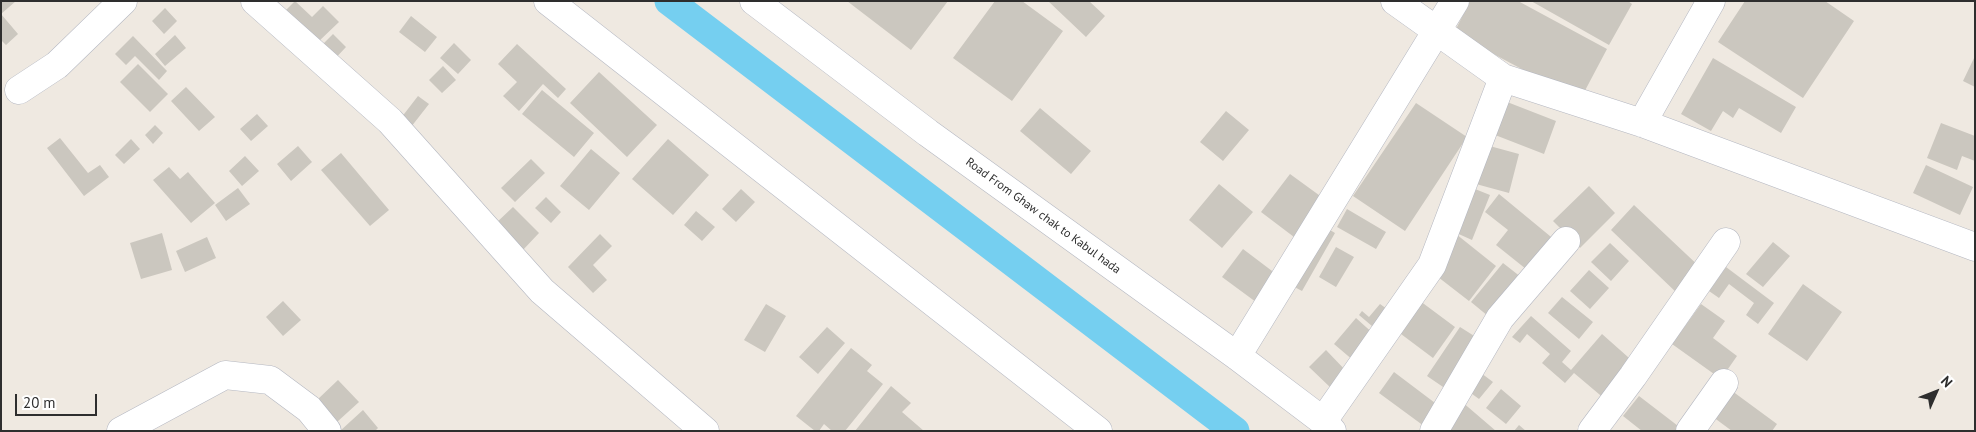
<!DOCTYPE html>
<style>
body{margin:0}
#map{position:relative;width:1976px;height:432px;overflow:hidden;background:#efe9e1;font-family:"PT Sans",sans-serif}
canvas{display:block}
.frame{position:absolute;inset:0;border:2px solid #2e2e2e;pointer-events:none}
.north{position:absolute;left:1911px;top:367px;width:50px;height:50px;-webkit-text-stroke:4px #fff;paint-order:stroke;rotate:46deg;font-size:14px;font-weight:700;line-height:20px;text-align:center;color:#2e2e2e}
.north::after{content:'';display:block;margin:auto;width:18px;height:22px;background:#2e2e2e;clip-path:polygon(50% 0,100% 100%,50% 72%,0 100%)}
.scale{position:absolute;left:15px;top:394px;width:82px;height:22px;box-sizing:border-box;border:2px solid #2e2e2e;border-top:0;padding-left:6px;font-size:15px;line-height:18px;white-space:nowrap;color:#2e2e2e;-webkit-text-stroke:4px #fff;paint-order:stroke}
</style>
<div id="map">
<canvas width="1976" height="432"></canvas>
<div class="frame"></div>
<div class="north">N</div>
<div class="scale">20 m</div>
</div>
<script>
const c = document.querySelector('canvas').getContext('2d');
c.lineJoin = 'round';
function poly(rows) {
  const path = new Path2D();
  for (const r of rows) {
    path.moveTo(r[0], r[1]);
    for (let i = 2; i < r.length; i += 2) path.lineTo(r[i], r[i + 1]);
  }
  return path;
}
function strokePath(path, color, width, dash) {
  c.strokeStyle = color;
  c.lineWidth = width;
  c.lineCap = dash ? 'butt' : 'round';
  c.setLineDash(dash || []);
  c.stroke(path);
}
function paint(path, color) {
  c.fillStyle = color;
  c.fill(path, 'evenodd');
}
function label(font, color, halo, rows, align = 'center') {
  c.font = font + ' "PT Sans",sans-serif';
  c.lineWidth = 4;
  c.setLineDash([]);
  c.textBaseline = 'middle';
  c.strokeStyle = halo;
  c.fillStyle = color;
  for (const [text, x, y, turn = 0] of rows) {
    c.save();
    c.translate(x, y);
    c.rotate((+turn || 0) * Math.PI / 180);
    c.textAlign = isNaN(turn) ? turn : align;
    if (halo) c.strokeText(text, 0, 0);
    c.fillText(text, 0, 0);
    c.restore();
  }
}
strokePath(poly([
 [669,1,1235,431]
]), '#75cff0', 29);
paint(poly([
 [1,1,16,1,1,14,18,34,6,45,1,40],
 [295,1,312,17,323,6,339,22,317,43,286,10],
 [847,1,948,1,911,50],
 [995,1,1022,1,1063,31,1012,101,953,58],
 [1048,1,1089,1,1105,16,1086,37],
 [1470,1,1518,1,1607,49,1580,100,1454,33],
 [1531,1,1628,1,1632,4,1609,45],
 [1745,1,1825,1,1854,21,1803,98,1718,42],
 [165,8,177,21,164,34,152,21],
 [411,16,437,37,425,52,399,32],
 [333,34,346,47,332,62,318,49],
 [175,35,186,48,165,66,155,54],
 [133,36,167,71,159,80,135,56,126,65,115,54],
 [454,43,471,60,458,74,440,58],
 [517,44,566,89,558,98,543,84,519,111,503,96,517,82,498,64],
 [1975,56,1975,87,1963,81],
 [1713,58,1796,107,1781,133,1739,108,1733,118,1723,111,1711,131,1681,114],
 [138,64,168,94,150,112,120,82],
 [443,66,456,80,442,93,429,80],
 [599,72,657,125,627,157,570,103],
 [186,87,215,117,199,131,171,101],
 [542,90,594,133,574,157,522,114],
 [418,96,429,104,411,127,401,118],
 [1502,100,1556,121,1544,154,1490,133],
 [1416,103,1467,137,1405,231,1353,196],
 [1040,108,1091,151,1071,174,1020,131],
 [1226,111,1249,130,1223,161,1200,142],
 [257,114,268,126,251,141,240,129],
 [1941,123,1975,136,1975,161,1962,156,1957,170,1927,158],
 [155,125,163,133,153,144,145,135],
 [60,138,88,173,100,165,109,177,84,196,47,148],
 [131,139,140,149,124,164,115,155],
 [668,139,709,175,673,215,632,179],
 [1486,145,1519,154,1509,193,1476,184],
 [298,146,312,162,291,181,277,164],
 [591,149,620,173,589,210,560,186],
 [341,153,389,210,370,226,321,170],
 [245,156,259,171,242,186,229,171],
 [531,159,545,173,515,202,501,188],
 [1926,165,1973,187,1960,215,1913,193],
 [169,167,180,179,188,172,215,203,191,223,153,180],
 [1290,174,1323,198,1294,237,1261,212],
 [1219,184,1253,212,1222,248,1189,220],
 [1589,186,1615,213,1580,248,1553,221],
 [1470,187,1490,195,1472,240,1452,231],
 [238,188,250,204,226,221,215,205],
 [741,189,755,202,736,222,722,209],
 [1499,194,1556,241,1531,273,1496,245,1508,230,1485,212],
 [546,197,561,212,551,223,535,208],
 [1634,205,1703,270,1679,295,1611,230],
 [513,207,539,233,522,251,495,224],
 [1347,209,1386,232,1376,249,1337,227],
 [696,211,715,227,702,241,684,225],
 [1320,224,1335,233,1302,291,1287,283],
 [162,233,172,270,141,279,130,243],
 [600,234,612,246,593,265,607,280,593,293,568,267],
 [1456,234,1496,266,1469,301,1429,270],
 [207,237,216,258,185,272,176,251],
 [1773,242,1790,256,1763,287,1746,274],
 [1610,243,1629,261,1611,281,1591,262],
 [1336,247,1354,257,1336,287,1319,277],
 [1243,249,1280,277,1260,305,1222,277],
 [1503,263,1526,281,1494,321,1471,302],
 [1726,267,1774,303,1758,324,1746,315,1754,303,1729,284,1719,298,1709,291],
 [1589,270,1609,288,1590,309,1570,291],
 [1803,284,1842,312,1807,361,1768,334],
 [1562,297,1593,322,1579,339,1548,313],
 [1416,298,1455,327,1433,358,1393,328],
 [283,301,301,320,283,336,266,317],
 [766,304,786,316,765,352,744,340],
 [1380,304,1394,314,1379,332,1359,315,1362,311,1369,317],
 [1701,304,1725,321,1713,338,1737,356,1721,379,1672,344],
 [1531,316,1571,351,1562,362,1571,370,1602,334,1637,365,1606,400,1574,373,1565,383,1542,363,1550,354,1527,334,1520,343,1512,337],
 [1356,318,1376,336,1354,361,1334,344],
 [827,327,845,343,818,374,799,357],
 [1460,327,1479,339,1446,389,1427,376],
 [851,348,872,365,867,371,883,384,845,431,832,431,824,424,819,431,815,431,796,416],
 [1326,350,1348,373,1332,389,1309,367],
 [1394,372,1443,409,1428,429,1379,393],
 [1481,373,1493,382,1479,399,1468,391],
 [338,380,359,402,337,422,317,400],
 [891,386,911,403,902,412,924,431,855,431],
 [1728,388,1777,424,1772,431,1732,431,1709,414],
 [1501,389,1521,406,1506,424,1486,408],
 [1639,396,1682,429,1680,431,1642,431,1623,416],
 [1461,401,1496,431,1451,431,1442,423],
 [363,410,378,428,375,431,340,431],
 [1519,425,1526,431,1514,431]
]), '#cbc7bf');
const minor = poly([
 [255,1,390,121,542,291,705,431],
 [548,1,1098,431],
 [754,1,928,133,1237,356,1323,421,1332,431],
 [1395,1,1503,78,1642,123,1975,247],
 [19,90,57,65,123,1],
 [1642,123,1711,1],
 [1237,356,1455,1],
 [1323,421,1432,265,1503,78],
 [121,431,225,375,270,380,309,409,327,431],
 [1434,431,1500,318,1566,241],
 [1592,431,1633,376,1726,242],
 [1690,431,1724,383]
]);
strokePath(minor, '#b4b7c1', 29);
strokePath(minor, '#fff', 28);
label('12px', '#2e2e2e', '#fff', [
 ["Road From Ghaw chak to Kabul hada",1043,216,36]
]);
</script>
